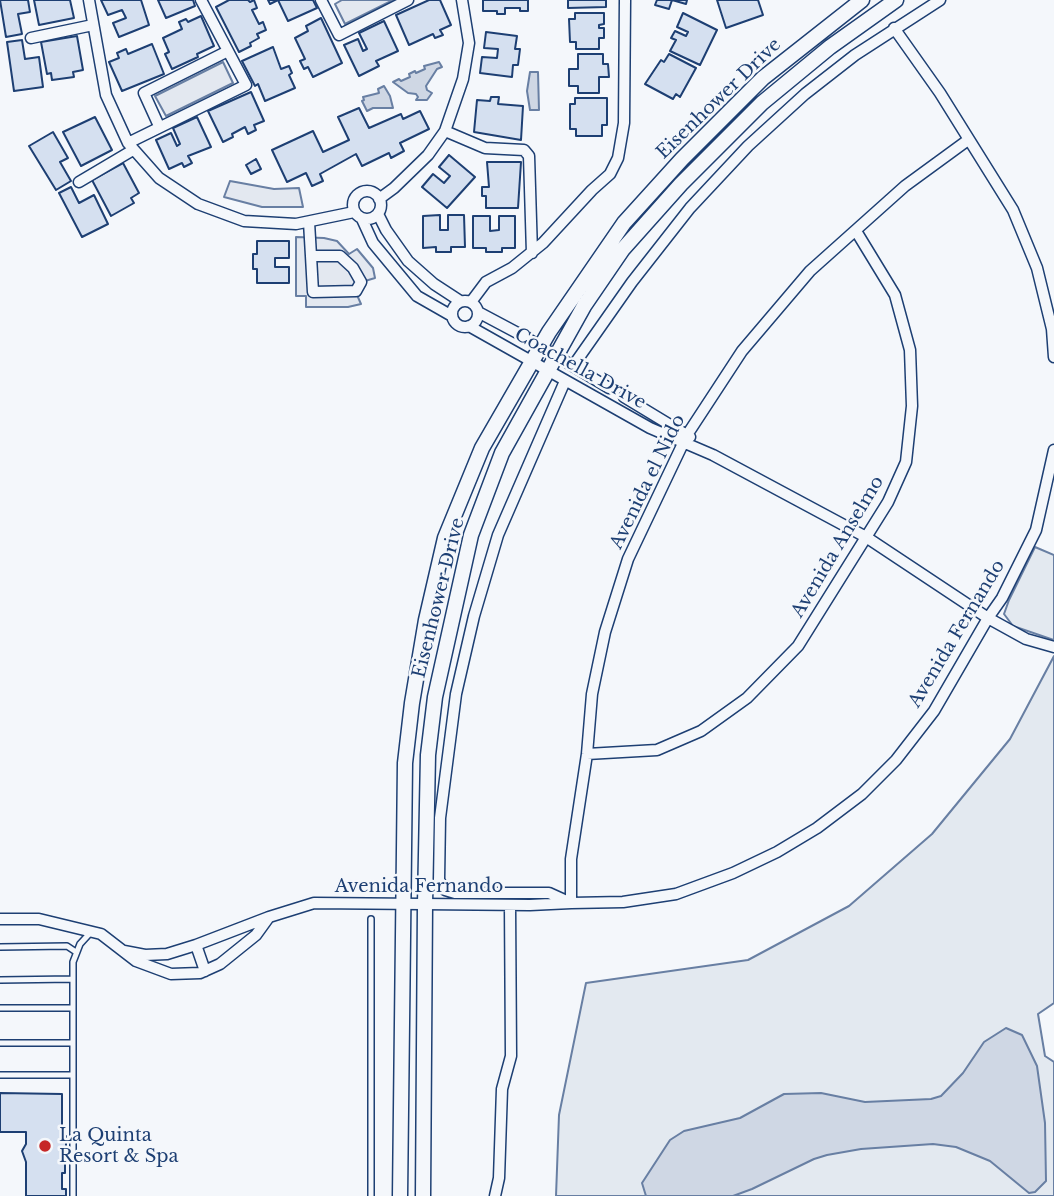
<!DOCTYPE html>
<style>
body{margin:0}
canvas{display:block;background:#f4f7fb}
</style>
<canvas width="1054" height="1196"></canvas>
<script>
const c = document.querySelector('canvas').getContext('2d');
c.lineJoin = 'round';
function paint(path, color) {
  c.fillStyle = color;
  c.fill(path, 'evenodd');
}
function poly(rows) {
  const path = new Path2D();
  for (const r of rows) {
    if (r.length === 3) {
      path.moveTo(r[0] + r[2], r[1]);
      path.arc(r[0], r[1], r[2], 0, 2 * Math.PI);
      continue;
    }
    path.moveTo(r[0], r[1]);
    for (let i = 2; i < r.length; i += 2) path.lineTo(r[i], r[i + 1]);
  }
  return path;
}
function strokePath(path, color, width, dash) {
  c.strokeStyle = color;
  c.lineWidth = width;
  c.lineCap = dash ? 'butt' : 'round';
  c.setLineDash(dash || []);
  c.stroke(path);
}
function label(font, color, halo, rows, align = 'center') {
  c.font = font + ' "Libre Baskerville",serif';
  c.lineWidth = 5;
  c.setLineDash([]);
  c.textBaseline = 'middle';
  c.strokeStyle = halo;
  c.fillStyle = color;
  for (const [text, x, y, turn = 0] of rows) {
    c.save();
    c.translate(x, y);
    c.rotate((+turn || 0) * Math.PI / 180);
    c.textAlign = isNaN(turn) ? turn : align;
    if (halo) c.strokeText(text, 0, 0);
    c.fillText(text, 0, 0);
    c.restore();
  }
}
const green = poly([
 [1035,547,1054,555,1054,640,1013,626,1004,614,1009,600,1035,547],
 [1054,656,1054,1003,1038,1014,1045,1056,1054,1062,1054,1196,556,1196,559,1115,586,983,748,960,849,906,932,834,1010,739,1054,656]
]);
paint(green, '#e3e9f0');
strokePath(green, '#687fa3', 2);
const parking = poly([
 [342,0,393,0,345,24,335,4,342,0],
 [223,62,233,83,166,116,155,96,223,62],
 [230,181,274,189,299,188,303,207,262,207,224,197,230,181],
 [296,237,324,238,337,241,349,254,357,249,373,268,375,278,365,281,357,295,361,304,348,307,306,307,306,296,296,296,296,237]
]);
paint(parking, '#e3e8f0');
strokePath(parking, '#687fa3', 2);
const water = poly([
 [439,62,442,67,437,69,426,86,427,90,432,93,427,100,416,100,418,97,416,94,408,93,393,82,399,79,401,81,410,77,409,74,415,71,416,73,425,69,424,66,439,62],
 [530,72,538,72,539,110,530,110,527,91,530,72],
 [384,86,390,96,393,108,373,108,367,111,362,101,364,100,363,97,379,93,378,89,384,86],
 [1006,1028,1022,1035,1037,1066,1045,1123,1046,1181,1035,1192,1029,1193,990,1161,956,1147,933,1144,861,1149,827,1155,814,1159,752,1189,733,1196,646,1196,642,1183,670,1140,684,1131,740,1118,784,1094,821,1093,865,1102,931,1099,941,1096,963,1073,984,1042,1006,1028]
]);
paint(water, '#cfd7e4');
strokePath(water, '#687fa3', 2);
const building = poly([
 [0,0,28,0,30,12,18,14,22,34,6,37,0,0],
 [34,0,70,0,74,18,39,25,34,0],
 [101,0,141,0,149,25,119,37,113,23,126,18,122,10,108,15,101,0],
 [158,0,193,0,195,6,166,18,158,0],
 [229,0,248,0,250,2,254,0,257,8,252,10,259,24,263,22,266,30,257,34,259,38,250,43,251,46,239,52,216,7,229,0],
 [268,0,313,0,317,8,288,21,278,0,270,4,268,0],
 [429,0,440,0,451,25,440,30,443,35,435,38,433,34,409,45,396,15,429,0],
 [483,0,528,0,528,11,520,11,520,8,505,8,505,14,497,14,497,11,483,11,483,0],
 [568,0,606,0,606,7,568,8,568,0],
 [657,0,687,0,686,4,672,0,669,9,655,5,657,0],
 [717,0,758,0,763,15,726,28,717,0],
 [575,13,604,13,604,24,599,25,599,28,604,28,604,38,599,38,599,49,576,49,576,42,570,42,569,19,575,19,575,13],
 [683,13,717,30,700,65,670,51,676,40,671,38,675,31,686,36,688,32,677,27,683,13],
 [201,16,214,46,197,54,198,57,172,69,165,54,169,52,163,38,182,29,179,22,186,19,188,22,201,16],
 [321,18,342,63,313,77,308,67,304,69,300,61,305,59,295,38,308,31,306,26,321,18],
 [384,21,398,51,376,61,379,66,359,76,344,45,358,39,363,51,367,49,359,33,384,21],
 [486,32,517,36,515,49,520,49,518,65,513,65,512,77,480,73,482,57,497,58,498,49,484,48,486,32],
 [77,36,83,70,73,72,74,77,52,80,51,73,47,74,41,42,77,36],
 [22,40,25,59,39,57,43,87,14,91,7,42,22,40],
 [152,44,164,74,122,91,109,62,119,58,117,53,126,49,128,54,152,44],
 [273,47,281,69,289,66,292,73,289,75,295,88,265,101,258,84,255,86,242,61,273,47],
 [578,54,603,54,603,64,608,64,609,77,599,77,599,93,578,93,578,86,569,86,569,69,578,69,578,54],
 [669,54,696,68,680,97,676,94,673,99,645,84,661,60,664,62,669,54],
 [251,92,264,121,254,125,256,130,248,134,245,127,232,134,233,137,223,142,208,111,251,92],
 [491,97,499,97,498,104,523,106,521,140,474,132,477,100,490,101,491,97],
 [575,98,607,98,607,125,602,125,602,136,576,136,576,129,570,129,570,104,575,104,575,98],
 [359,108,369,128,401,114,403,119,420,111,429,129,400,143,404,151,391,158,389,153,362,166,356,154,320,174,323,181,312,186,306,173,287,182,272,150,313,131,323,152,349,140,338,117,359,108],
 [95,117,112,150,81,166,63,132,95,117],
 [197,117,211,147,188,156,192,163,184,167,182,163,169,169,156,140,171,133,177,146,180,144,173,128,197,117],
 [53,132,68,158,60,162,71,181,56,190,29,146,53,132],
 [449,155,475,177,447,208,422,187,433,174,444,183,450,176,439,167,449,155],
 [256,159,261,169,251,174,246,165,256,159],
 [487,162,521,162,518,208,486,208,486,196,482,196,482,187,489,187,487,162],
 [123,163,139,193,131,198,134,203,111,216,92,180,123,163],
 [71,187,79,203,94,195,108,224,82,237,59,193,71,187],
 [440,215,440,230,448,230,448,215,464,215,465,247,451,247,451,252,436,252,436,247,423,248,423,216,440,215],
 [473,216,490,216,490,231,499,230,499,216,515,216,515,248,502,248,502,252,486,252,486,248,473,248,473,216],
 [257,241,289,241,289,258,275,258,275,267,289,267,289,283,257,283,257,269,253,269,253,254,257,254,257,241],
 [0,1093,62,1094,62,1136,66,1136,66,1147,62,1147,62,1162,65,1162,65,1173,62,1173,62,1189,66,1189,66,1196,26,1196,26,1162,22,1151,26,1144,26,1132,0,1132,0,1093]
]);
paint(building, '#d5e0f0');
strokePath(building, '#1d3f73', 2);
const lane = poly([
 [0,947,67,946,76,952],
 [0,980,73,979],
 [0,1008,73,1008],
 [0,1043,73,1043],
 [0,1075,73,1075],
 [73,1196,73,962,80,944,91,932],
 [371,1196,371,919]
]);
const street = poly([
 [89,0,106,95,128,143,159,178,198,204,244,221,296,224,354,212],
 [321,0,339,35,408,0],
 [894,28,940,93,1013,210,1037,268,1052,329,1054,357],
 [31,38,93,25],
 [159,126,144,93,228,51],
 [445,131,485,148,524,150,529,156,532,253],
 [128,143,246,85,201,0],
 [79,182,133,150],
 [367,205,14],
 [379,199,394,188,428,155,445,131,463,79,469,43,462,0],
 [378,214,386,230,408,261,434,284,460,301],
 [362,219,373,243,417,296,452,316],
 [309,222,311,256,313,292,356,291,361,282,353,268,340,256,311,256],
 [465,314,13],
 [471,302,486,282,512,268,543,243,592,190,610,174,618,158,624,123,625,0],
 [478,312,525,337,609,388],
 [469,326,650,428,713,455,866,537,988,618,1026,639,1054,647],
 [573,366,632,282,690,208,748,146,805,94,855,55,940,0],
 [565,381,498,535,474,616,456,694,440,818,439,880,445,890,455,893,549,893,571,903,623,902,676,894,733,873,777,852,817,828,862,794,896,760,934,711,988,618,1002,598,1036,530,1054,450],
 [624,397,690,437],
 [587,754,657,750,701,731,747,698,798,646,888,502,906,462,912,406,910,350,895,295,856,231],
 [0,919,39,919,101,934,136,961,171,974,200,973,220,964,256,935,269,917],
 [196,945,205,971],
 [124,951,145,955,167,954,196,945,269,917,314,903,530,905,571,903,571,859,587,754,592,694,605,632,628,559,687,435,742,351,810,271,905,186,968,140],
 [495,1196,499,1178,502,1089,511,1056,510,905]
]);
const secondary = poly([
 [400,1196,405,763,412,703,426,620,445,538,482,448,549,332,624,223,682,159,763,78,862,0],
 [423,1196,425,904,428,755,435,697,471,535,502,453,584,306,623,249,681,184,762,103,830,47,896,0]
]);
strokePath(lane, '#1d3f73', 8);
strokePath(street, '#1d3f73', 13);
strokePath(secondary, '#1d3f73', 17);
strokePath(lane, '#f4f7fb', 5);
strokePath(street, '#f4f7fb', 10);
strokePath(secondary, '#f4f7fb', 14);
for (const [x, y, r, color] of [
 [45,1146,7,"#c62828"]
]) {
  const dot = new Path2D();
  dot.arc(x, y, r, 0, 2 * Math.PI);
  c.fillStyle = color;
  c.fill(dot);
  strokePath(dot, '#f4f7fb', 2.5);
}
label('18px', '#1d3f73', '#f4f7fb', [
 ["Eisenhower Drive",719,99,-44],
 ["Coachella Drive",580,369,29],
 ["Avenida el Nido",648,482,-64],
 ["Avenida Anselmo",838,547,-59],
 ["Eisenhower Drive",439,598,-76],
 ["Avenida Fernando",957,634,-59],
 ["Avenida Fernando",419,887]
]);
label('18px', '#1d3f73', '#f4f7fb', [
 ["La Quinta",59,1136],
 ["Resort & Spa",59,1157]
], 'left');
</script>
